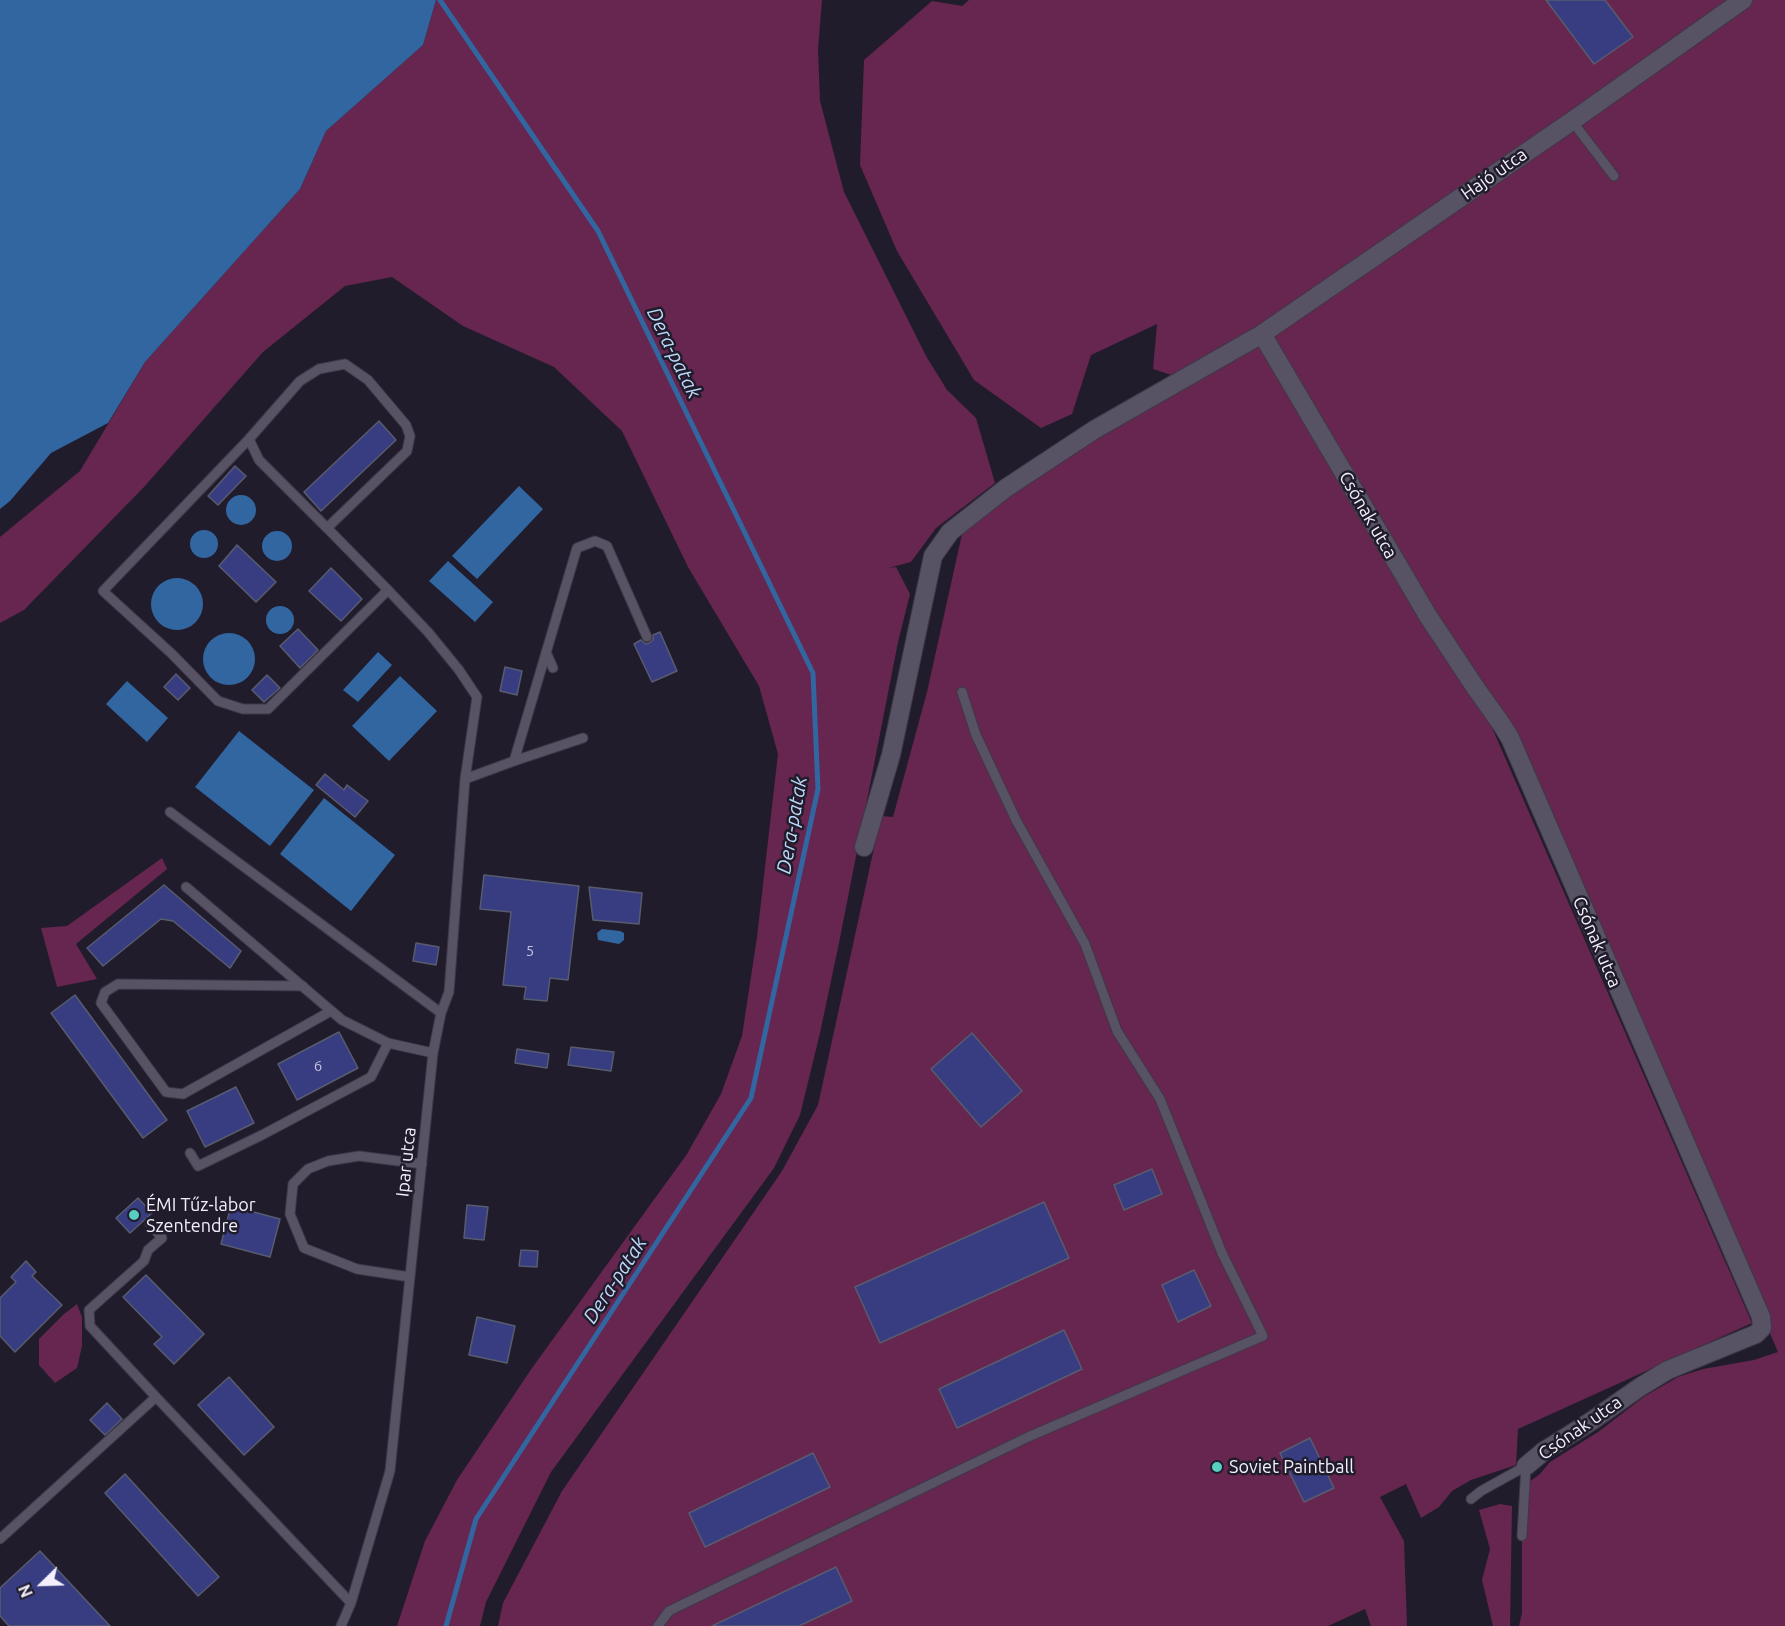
<!DOCTYPE html>
<meta charset="utf-8">
<style>
body{margin:0}
#map{position:relative;width:1785px;height:1626px;overflow:hidden;background:#211c2c;font-family:Ubuntu,sans-serif}
canvas{display:block}
.north{position:absolute;left:12px;top:1554px;width:60px;height:60px;-webkit-text-stroke:4px #211c2c;paint-order:stroke;rotate:247deg;font-size:16px;font-weight:700;line-height:24px;text-align:center;color:#f3f0fb}
.north::after{content:'';display:block;margin:auto;width:21px;height:27px;background:#f3f0fb;clip-path:polygon(50% 0,100% 100%,50% 72%,0 100%)}
</style>
<div id="map">
<canvas width="1785" height="1626"></canvas>
<div class="north">N</div>
</div>
<script>
const c = document.querySelector('canvas').getContext('2d');
c.lineJoin = 'round';
function paint(path, color) {
  c.fillStyle = color;
  c.fill(path, 'evenodd');
}
function poly(rows) {
  const path = new Path2D();
  for (const r of rows) {
    if (r.length === 3) {
      path.moveTo(r[0] + r[2], r[1]);
      path.arc(r[0], r[1], r[2], 0, 2 * Math.PI);
      continue;
    }
    path.moveTo(r[0], r[1]);
    for (let i = 2; i < r.length; i += 2) path.lineTo(r[i], r[i + 1]);
  }
  return path;
}
function strokePath(path, color, width, dash) {
  c.strokeStyle = color;
  c.lineWidth = width;
  c.lineCap = dash ? 'butt' : 'round';
  c.setLineDash(dash || []);
  c.stroke(path);
}
function label(font, color, halo, rows, align = 'center') {
  c.font = font + ' Ubuntu,sans-serif';
  c.lineWidth = 5;
  c.setLineDash([]);
  c.textBaseline = 'middle';
  c.strokeStyle = halo;
  c.fillStyle = color;
  for (const [text, x, y, turn = 0] of rows) {
    c.save();
    c.translate(x, y);
    c.rotate((+turn || 0) * Math.PI / 180);
    c.textAlign = isNaN(turn) ? turn : align;
    if (halo) c.strokeText(text, 0, 0);
    c.fillText(text, 0, 0);
    c.restore();
  }
}
paint(poly([
 [436,0,822,0,818,49,820,101,844,192,926,356,947,390,976,418,995,483,936,528,911,562,888,568,896,567,910,594,898,642,839,943,820,1033,800,1115,774,1168,551,1472,486,1602,480,1626,397,1626,425,1541,457,1480,532,1368,687,1154,721,1094,742,1036,757,937,778,754,759,686,688,567,622,431,554,367,463,326,392,277,345,286,263,352,144,487,24,610,0,623,0,537,80,471,145,362,300,189,326,131,423,45],
 [969,0,1785,0,1785,1626,1519,1626,1522,1613,1522,1524,1529,1482,1540,1474,1550,1462,1598,1432,1645,1396,1678,1377,1703,1369,1754,1360,1778,1352,1639,1026,1510,730,1261,341,1490,723,1752,1323,1518,1429,1516,1465,1471,1480,1452,1491,1439,1507,1421,1518,1406,1484,1380,1497,1404,1541,1407,1626,1371,1626,1365,1609,1328,1626,498,1626,503,1603,562,1491,782,1171,818,1105,881,816,893,817,927,692,964,525,1184,379,1153,369,1157,324,1091,355,1072,414,1041,428,974,380,897,251,860,165,864,60,932,1,962,6],
 [162,858,167,869,76,944,97,979,57,987,41,928,67,926],
 [77,1304,82,1317,82,1346,77,1368,55,1383,39,1365,39,1339,64,1314],
 [1500,1504,1512,1506,1510,1626,1493,1626,1482,1580,1490,1549,1479,1510]
]), '#66264f');
paint(poly([
 [0,0,436,0,423,45,326,131,300,189,145,362,108,423,51,453,10,501,0,509],
 [519,486,543,509,477,579,452,556],
 [241,510,15],
 [204,544,14],
 [277,546,15],
 [448,561,493,602,475,622,429,581],
 [177,604,26],
 [280,620,14],
 [229,659,26],
 [378,652,392,665,358,702,343,690],
 [400,676,437,711,389,761,352,726],
 [127,681,168,718,147,742,106,704],
 [239,731,314,790,270,846,195,787],
 [324,798,395,855,351,911,280,854],
 [602,929,620,931,624,933,624,940,619,944,598,940,597,933]
]), '#3166a1');
strokePath(poly([
 [440,0,598,231,813,673,818,789,751,1098,476,1519,446,1626]
]), '#3166a1', 5);
const building = poly([
 [1546,0,1605,0,1633,37,1594,64,1546,0],
 [379,421,396,440,321,511,304,492,379,421],
 [235,466,246,476,218,505,208,496,235,466],
 [237,545,276,582,256,602,219,566,237,545],
 [331,568,362,599,341,621,309,591,331,568],
 [298,629,318,650,300,668,280,646,298,629],
 [660,632,677,671,652,682,634,644,641,640,646,644,649,643,653,640,653,635,660,632],
 [505,667,522,671,517,695,500,691,505,667],
 [176,674,190,688,178,700,164,687,176,674],
 [267,675,280,688,264,702,252,690,267,675],
 [325,774,344,790,347,785,368,801,355,817,316,785,325,774],
 [484,875,579,886,568,980,550,978,547,1001,524,999,526,987,503,985,511,912,480,909,484,875],
 [164,885,241,951,230,968,173,921,161,919,103,966,87,948,164,885],
 [589,887,642,893,639,924,593,920,589,887],
 [416,943,439,947,436,965,413,961,416,943],
 [75,995,167,1120,143,1138,51,1013,75,995],
 [339,1032,358,1068,297,1100,278,1064,339,1032],
 [972,1033,1022,1091,981,1127,931,1069,972,1033],
 [571,1047,614,1052,611,1071,568,1065,571,1047],
 [517,1049,549,1054,547,1068,515,1063,517,1049],
 [236,1087,254,1123,205,1147,187,1111,236,1087],
 [1152,1169,1162,1194,1124,1210,1114,1185,1152,1169],
 [138,1198,152,1213,130,1233,116,1218,138,1198],
 [1044,1202,1069,1258,880,1343,855,1287,1044,1202],
 [467,1205,488,1207,484,1240,464,1238,467,1205],
 [231,1206,280,1219,270,1257,221,1244,231,1206],
 [521,1250,538,1251,537,1267,519,1266,521,1250],
 [26,1261,36,1272,32,1276,62,1305,15,1352,0,1336,0,1298,16,1282,11,1277,26,1261],
 [1194,1270,1211,1306,1178,1322,1162,1285,1194,1270],
 [146,1275,204,1334,174,1364,154,1344,162,1337,123,1297,146,1275],
 [477,1317,515,1326,507,1363,469,1355,477,1317],
 [1064,1330,1082,1369,957,1428,939,1389,1064,1330],
 [229,1377,274,1427,244,1455,198,1405,229,1377],
 [107,1403,122,1419,105,1435,90,1420,107,1403],
 [1310,1438,1334,1488,1304,1502,1280,1453,1310,1438],
 [813,1453,830,1487,705,1547,689,1513,813,1453],
 [125,1474,219,1577,198,1596,105,1493,125,1474],
 [40,1551,110,1626,9,1626,0,1616,0,1588,40,1551],
 [836,1567,852,1601,799,1626,712,1626,836,1567]
]);
paint(building, '#373d80');
strokePath(building, '#585c6f', 1.5);
const lane = poly([
 [1572,121,1614,176],
 [249,439,103,591,172,654,218,701,243,709,268,709,388,590,327,528,407,451,410,436,406,425,368,380,345,364,319,369,300,381,249,439,259,460,327,528],
 [546,652,553,668],
 [514,761,583,738],
 [465,779,514,761,577,548,595,541,607,546,647,637],
 [170,812,441,1013],
 [186,887,342,1020,388,1043,433,1053],
 [303,986,118,984,105,992,101,1003,166,1092,183,1094,331,1011],
 [190,1153,198,1166,262,1135,371,1077,388,1043],
 [150,1224,162,1238,148,1250,144,1261,89,1310,90,1326,156,1397],
 [410,1277,357,1269,304,1248,290,1214,293,1184,308,1169,328,1161,359,1156,422,1164],
 [1471,1499,1481,1491,1526,1466,1522,1536],
 [0,1539,156,1397,351,1603],
 [341,1626,351,1603,390,1471,433,1053,441,1013,449,992,465,779,477,697,459,670,428,632,388,590],
 [658,1626,669,1611,1028,1437,1263,1336,1222,1253,1160,1099,1117,1031,1085,944,1016,820,976,735,962,692]
]);
const street = poly([
 [1262,334,1428,616,1475,687,1502,725,1510,738,1761,1317,1762,1328,1756,1334,1668,1370,1640,1387,1593,1420,1544,1451,1526,1466],
 [864,847,891,755,933,556,950,532,1006,488,1094,430,1262,334,1572,121,1743,0]
]);
strokePath(lane, '#3e3947', 11);
strokePath(street, '#3e3947', 20);
strokePath(lane, '#585265', 9);
strokePath(street, '#585265', 18);
for (const [x, y, r, color] of [
 [134,1215,6,"#58cec0"],
 [1217,1467,6,"#58cec0"]
]) {
  const dot = new Path2D();
  dot.arc(x, y, r, 0, 2 * Math.PI);
  c.fillStyle = color;
  c.fill(dot);
  strokePath(dot, '#211c2c', 2);
}
label('15px', '#c4c3dc', null, [
 ["5",530,951],
 ["6",318,1066]
]);
label('18px', '#f3f0fb', '#211c2c', [
 ["Hajó utca",1494,174,-35],
 ["Csónak utca",1368,515,60],
 ["Csónak utca",1597,942,67],
 ["Ipar utca",406,1162,-84],
 ["Csónak utca",1580,1428,-35]
]);
label('18px', '#f3f0fb', '#211c2c', [
 ["ÉMI Tűz-labor",146,1205],
 ["Szentendre",146,1226],
 ["Soviet Paintball",1229,1467]
], 'left');
label('italic 20px', '#bdd9fb', '#211c2c', [
 ["Dera-patak",674,353,64],
 ["Dera-patak",792,825,-80],
 ["Dera-patak",615,1280,-57]
]);
</script>
